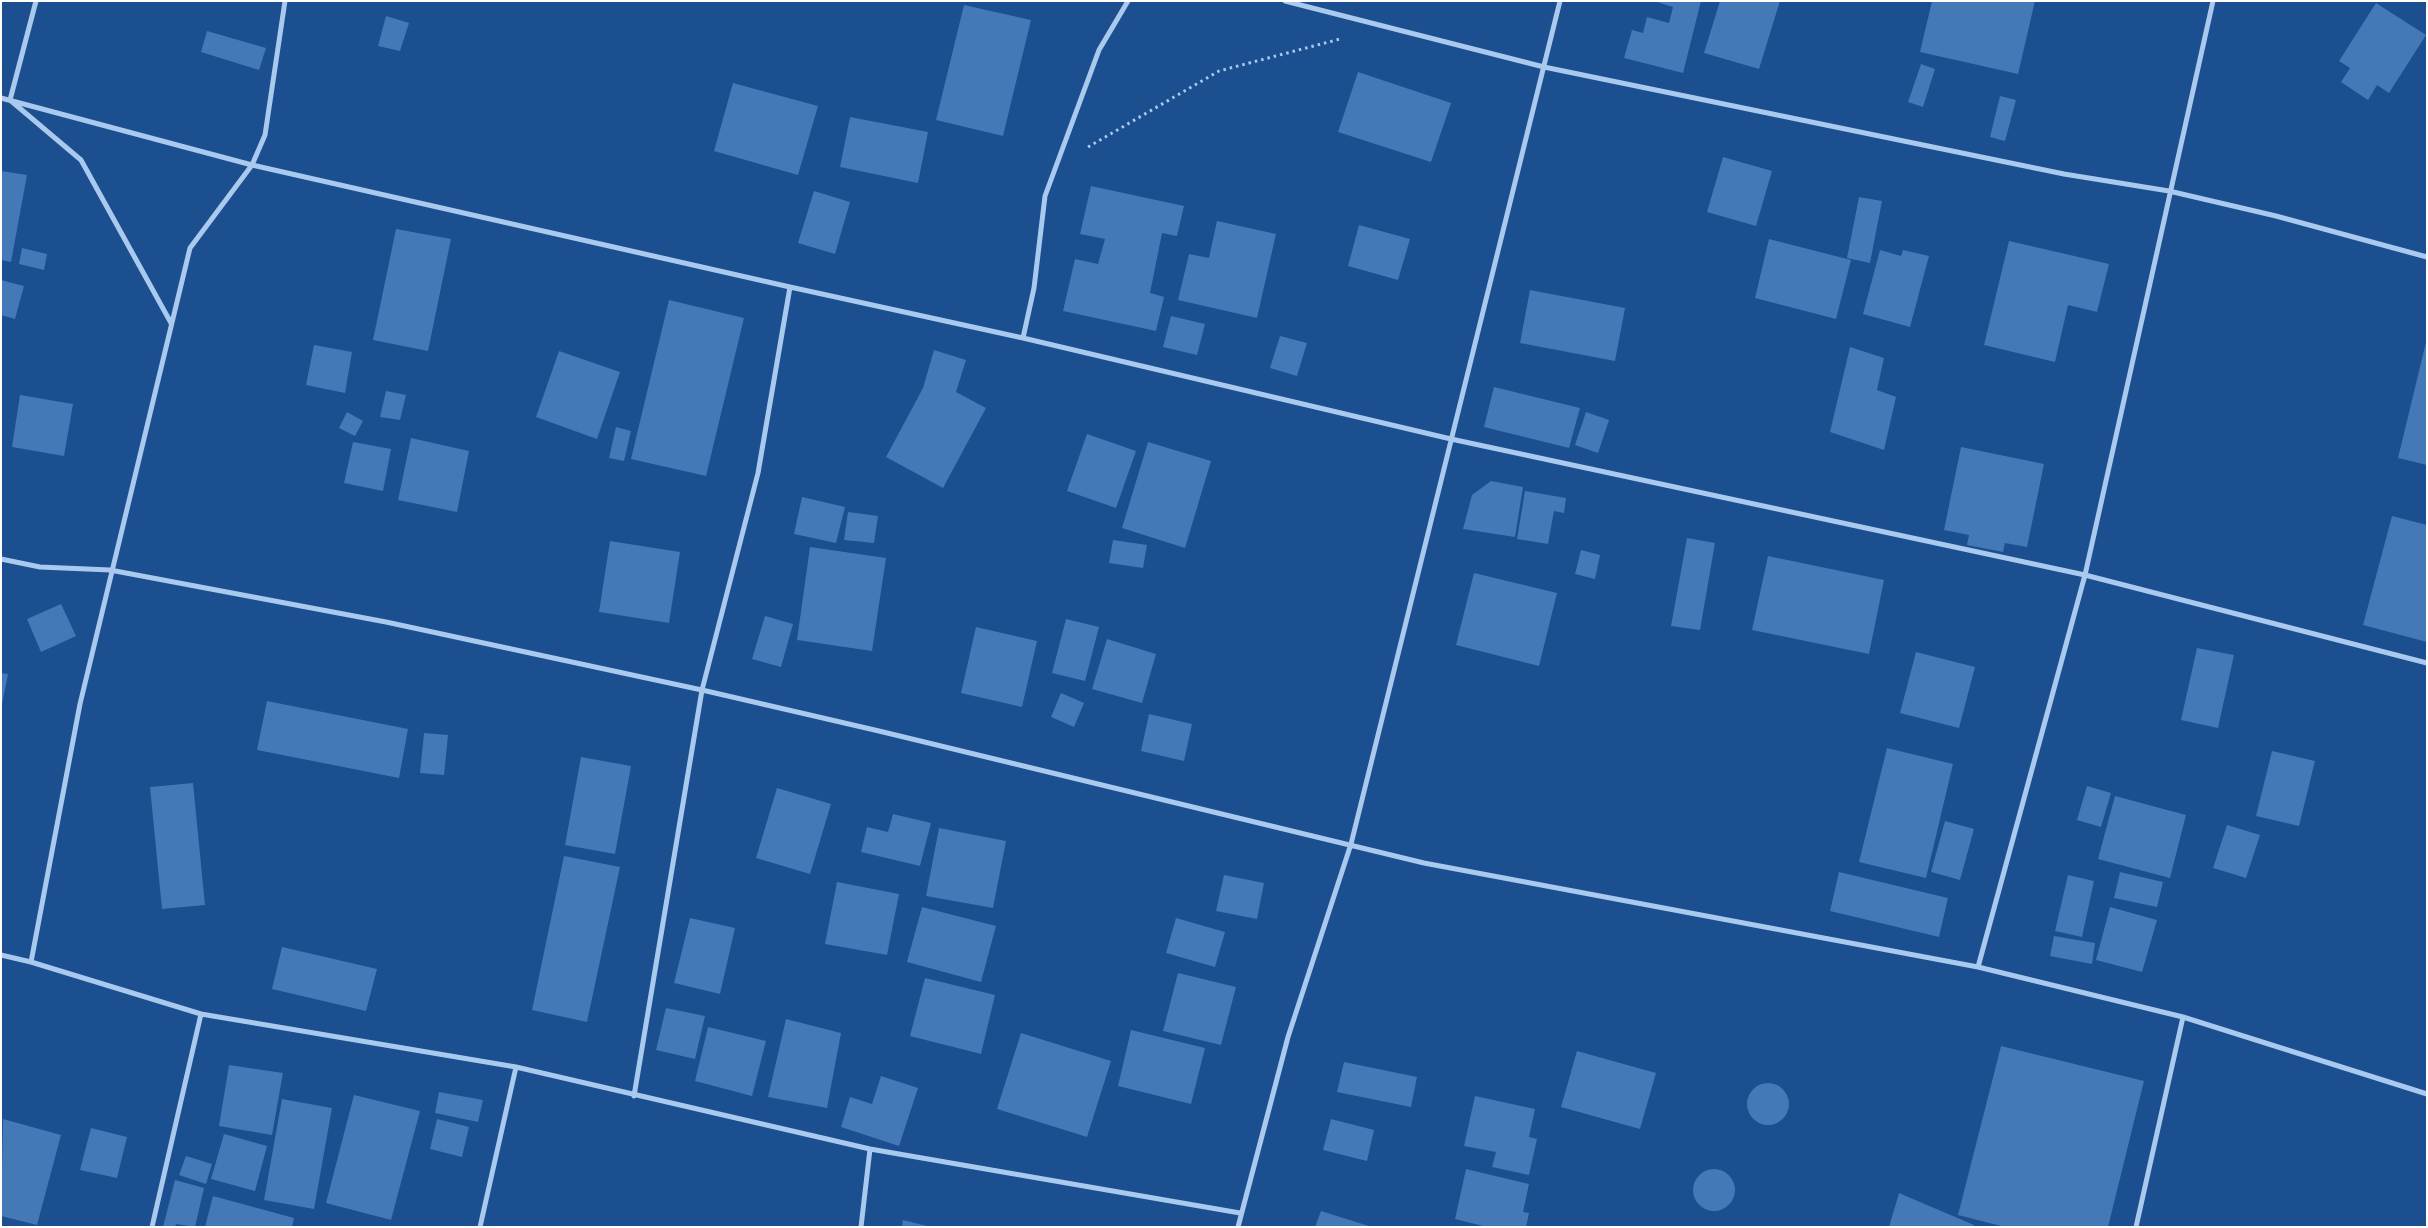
<!DOCTYPE html>
<style>
body{margin:0}
#map{position:relative;width:2428px;height:1228px;overflow:hidden;background:#1b4f8f;font-family:Manrope,sans-serif}
canvas{display:block}
.frame{position:absolute;inset:0;border:2px solid #fff;pointer-events:none}
</style>
<div id="map">
<canvas width="2428" height="1228"></canvas>
<div class="frame"></div>
</div>
<script>
const c = document.querySelector('canvas').getContext('2d');
c.lineJoin = 'round';
function paint(path, color) {
  c.fillStyle = color;
  c.fill(path, 'evenodd');
}
function poly(rows) {
  const path = new Path2D();
  for (const r of rows) {
    if (r.length === 3) {
      path.moveTo(r[0] + r[2], r[1]);
      path.arc(r[0], r[1], r[2], 0, 2 * Math.PI);
      continue;
    }
    path.moveTo(r[0], r[1]);
    for (let i = 2; i < r.length; i += 2) path.lineTo(r[i], r[i + 1]);
  }
  return path;
}
function strokePath(path, color, width, dash) {
  c.strokeStyle = color;
  c.lineWidth = width;
  c.lineCap = dash ? 'butt' : 'round';
  c.setLineDash(dash || []);
  c.stroke(path);
}
paint(poly([
 [1654,1,1701,1,1683,73,1624,58,1632,30,1643,33,1647,17,1669,23,1673,7],
 [1720,1,1780,1,1759,69,1704,53],
 [1932,1,2035,1,2018,74,1920,52],
 [2376,3,2426,35,2389,93,2377,85,2368,100,2341,82,2350,68,2339,61],
 [964,5,1031,20,1003,136,936,120],
 [386,16,409,23,400,51,378,46],
 [207,31,266,48,259,70,201,52],
 [1921,64,1935,69,1923,107,1908,102],
 [1358,72,1451,103,1431,162,1338,132],
 [733,83,818,106,798,175,714,151],
 [2000,96,2016,100,2005,141,1990,137],
 [850,117,928,132,918,183,840,167],
 [1723,157,1772,171,1756,226,1707,212],
 [1,171,27,175,11,262,1,260],
 [1091,186,1184,206,1177,236,1162,233,1150,293,1164,297,1156,331,1063,311,1075,259,1098,264,1105,239,1080,234],
 [814,191,850,202,835,254,798,243],
 [1859,197,1882,201,1870,263,1847,258],
 [1217,221,1276,234,1257,318,1178,300,1189,254,1209,258],
 [1359,225,1410,239,1398,280,1348,266],
 [396,229,451,239,428,351,373,340],
 [1769,239,1851,260,1836,319,1755,298],
 [2009,241,2109,264,2097,312,2068,305,2055,362,1984,345],
 [22,248,47,254,44,270,19,264],
 [1880,250,1901,256,1903,250,1929,256,1910,327,1863,314],
 [1,280,24,286,15,319,1,315],
 [1530,290,1625,308,1615,361,1520,343],
 [669,300,744,318,706,476,631,459],
 [1171,316,1205,324,1197,355,1163,347],
 [1280,336,1307,343,1297,376,1270,368],
 [2427,338,2427,465,2398,458],
 [314,345,352,352,345,393,306,385],
 [1850,347,1884,358,1877,390,1896,397,1884,450,1830,432],
 [934,350,966,360,956,392,986,408,943,488,886,457,923,388],
 [559,351,620,372,597,439,536,417],
 [1494,387,1580,408,1569,448,1484,427],
 [386,391,406,395,400,420,380,417],
 [20,395,73,404,64,456,12,447],
 [347,412,363,421,355,436,339,428],
 [1586,412,1609,420,1598,453,1575,445],
 [616,427,631,431,624,461,609,458],
 [1087,434,1136,451,1116,508,1067,491],
 [411,438,469,451,457,512,398,500],
 [353,442,391,449,383,491,344,483],
 [1148,442,1211,461,1185,548,1122,528],
 [1961,447,2044,464,2027,547,2005,543,2003,552,1967,545,1969,535,1944,530],
 [1491,481,1523,487,1515,537,1463,529,1472,495],
 [1525,491,1566,498,1564,513,1554,511,1548,544,1517,539],
 [802,497,845,507,836,543,794,534],
 [848,512,878,516,874,543,844,540],
 [2392,516,2427,525,2427,642,2363,625],
 [1687,538,1715,543,1700,630,1671,626],
 [1113,540,1147,545,1143,568,1109,563],
 [610,541,680,552,669,623,599,612],
 [810,547,886,558,872,651,797,640],
 [1581,550,1600,555,1595,579,1575,574],
 [1768,556,1884,580,1869,654,1752,630],
 [1474,573,1557,593,1539,666,1456,645],
 [61,604,76,636,41,652,27,619],
 [765,616,793,624,781,667,752,659],
 [1066,619,1099,627,1085,681,1052,673],
 [976,627,1037,641,1022,707,961,693],
 [1107,639,1156,654,1142,703,1092,689],
 [2197,648,2234,655,2218,728,2181,720],
 [1916,652,1975,667,1959,728,1900,713],
 [1,673,8,674,2,704,1,704],
 [1061,693,1084,703,1074,727,1051,717],
 [267,701,408,729,399,778,257,750],
 [1149,714,1192,724,1184,761,1141,751],
 [424,733,448,735,444,775,420,773],
 [1887,748,1953,764,1926,878,1859,862],
 [2272,751,2315,761,2299,826,2256,816],
 [581,757,631,766,615,854,565,845],
 [193,783,205,905,162,909,150,787],
 [2087,786,2111,793,2101,827,2077,820],
 [777,788,831,804,810,874,756,858],
 [2115,796,2186,815,2170,878,2098,859],
 [893,814,931,823,920,866,861,852,867,827,888,832],
 [1945,821,1974,829,1960,880,1931,872],
 [2227,825,2260,835,2246,878,2213,868],
 [939,828,1006,841,993,908,926,896],
 [564,856,620,867,587,1022,532,1010],
 [1839,872,1948,898,1939,937,1830,911],
 [2120,872,2163,882,2157,907,2114,898],
 [1224,875,1264,883,1257,919,1216,911],
 [2068,875,2094,881,2082,937,2055,931],
 [837,882,899,894,887,955,825,944],
 [922,907,996,926,981,982,907,962],
 [2110,907,2157,920,2142,972,2096,960],
 [690,918,735,928,720,994,674,983],
 [1176,918,1225,932,1215,967,1166,953],
 [2054,936,2095,943,2092,964,2050,956],
 [282,947,377,969,366,1011,272,989],
 [1178,973,1236,987,1221,1045,1163,1031],
 [925,978,995,995,981,1054,910,1036],
 [666,1008,705,1016,695,1059,656,1050],
 [786,1019,841,1033,827,1108,768,1097],
 [708,1027,766,1041,752,1096,695,1081],
 [1131,1030,1205,1048,1191,1104,1118,1086],
 [1021,1033,1111,1061,1087,1137,997,1109],
 [2001,1046,2144,1081,2108,1227,2005,1227,1958,1215],
 [1577,1051,1656,1073,1640,1129,1561,1107],
 [1344,1062,1417,1077,1411,1107,1337,1092],
 [229,1065,283,1073,272,1135,219,1126],
 [881,1076,918,1088,899,1146,841,1127,850,1097,872,1104],
 [1768,1104,21],
 [439,1092,483,1100,478,1122,435,1113],
 [354,1095,420,1111,391,1220,326,1203],
 [1475,1096,1535,1109,1529,1137,1537,1139,1529,1175,1492,1167,1496,1152,1464,1146],
 [282,1099,332,1108,314,1209,264,1200],
 [3,1119,61,1135,37,1225,1,1216],
 [437,1119,469,1127,462,1157,430,1149],
 [1331,1119,1374,1130,1367,1161,1323,1150],
 [91,1128,127,1137,117,1178,80,1170],
 [224,1134,267,1146,255,1191,211,1179],
 [186,1156,212,1164,206,1184,179,1175],
 [1466,1169,1529,1184,1523,1212,1529,1213,1526,1227,1487,1227,1455,1219],
 [1714,1190,21],
 [175,1180,204,1188,195,1227,176,1224,175,1227,163,1227],
 [1899,1193,1974,1225,1973,1227,1889,1227],
 [213,1196,294,1218,292,1227,205,1227],
 [1321,1211,1369,1226,1368,1227,1315,1227],
 [903,1220,927,1226,927,1227,902,1227]
]), '#4478b7');
strokePath(poly([
 [1088,147,1219,71,1340,39]
]), '#a9c9ee', 3, [2.5, 4]);
strokePath(poly([
 [36,1,10,100,81,160,171,323],
 [1285,1,1544,67,2064,174,2169,191,2276,216,2427,257],
 [2213,1,2085,575,1978,967,2183,1017,2427,1094],
 [1,98,252,165,790,287,1023,338,1451,439,2085,575,2427,663],
 [1023,338,1034,288,1045,196,1099,50,1128,1],
 [1,559,40,567,110,570,386,622,702,690,879,731,1424,863,1978,967],
 [1,955,31,962,201,1014,516,1067,870,1149,1240,1213],
 [31,962,80,704,190,248,252,165,265,135,285,1],
 [634,1096,702,690,758,473,790,287],
 [152,1227,201,1014],
 [480,1227,516,1067],
 [861,1227,870,1149],
 [1238,1227,1288,1037,1351,844,1560,1],
 [2136,1227,2183,1017]
]), '#a9c9ee', 5);
</script>
